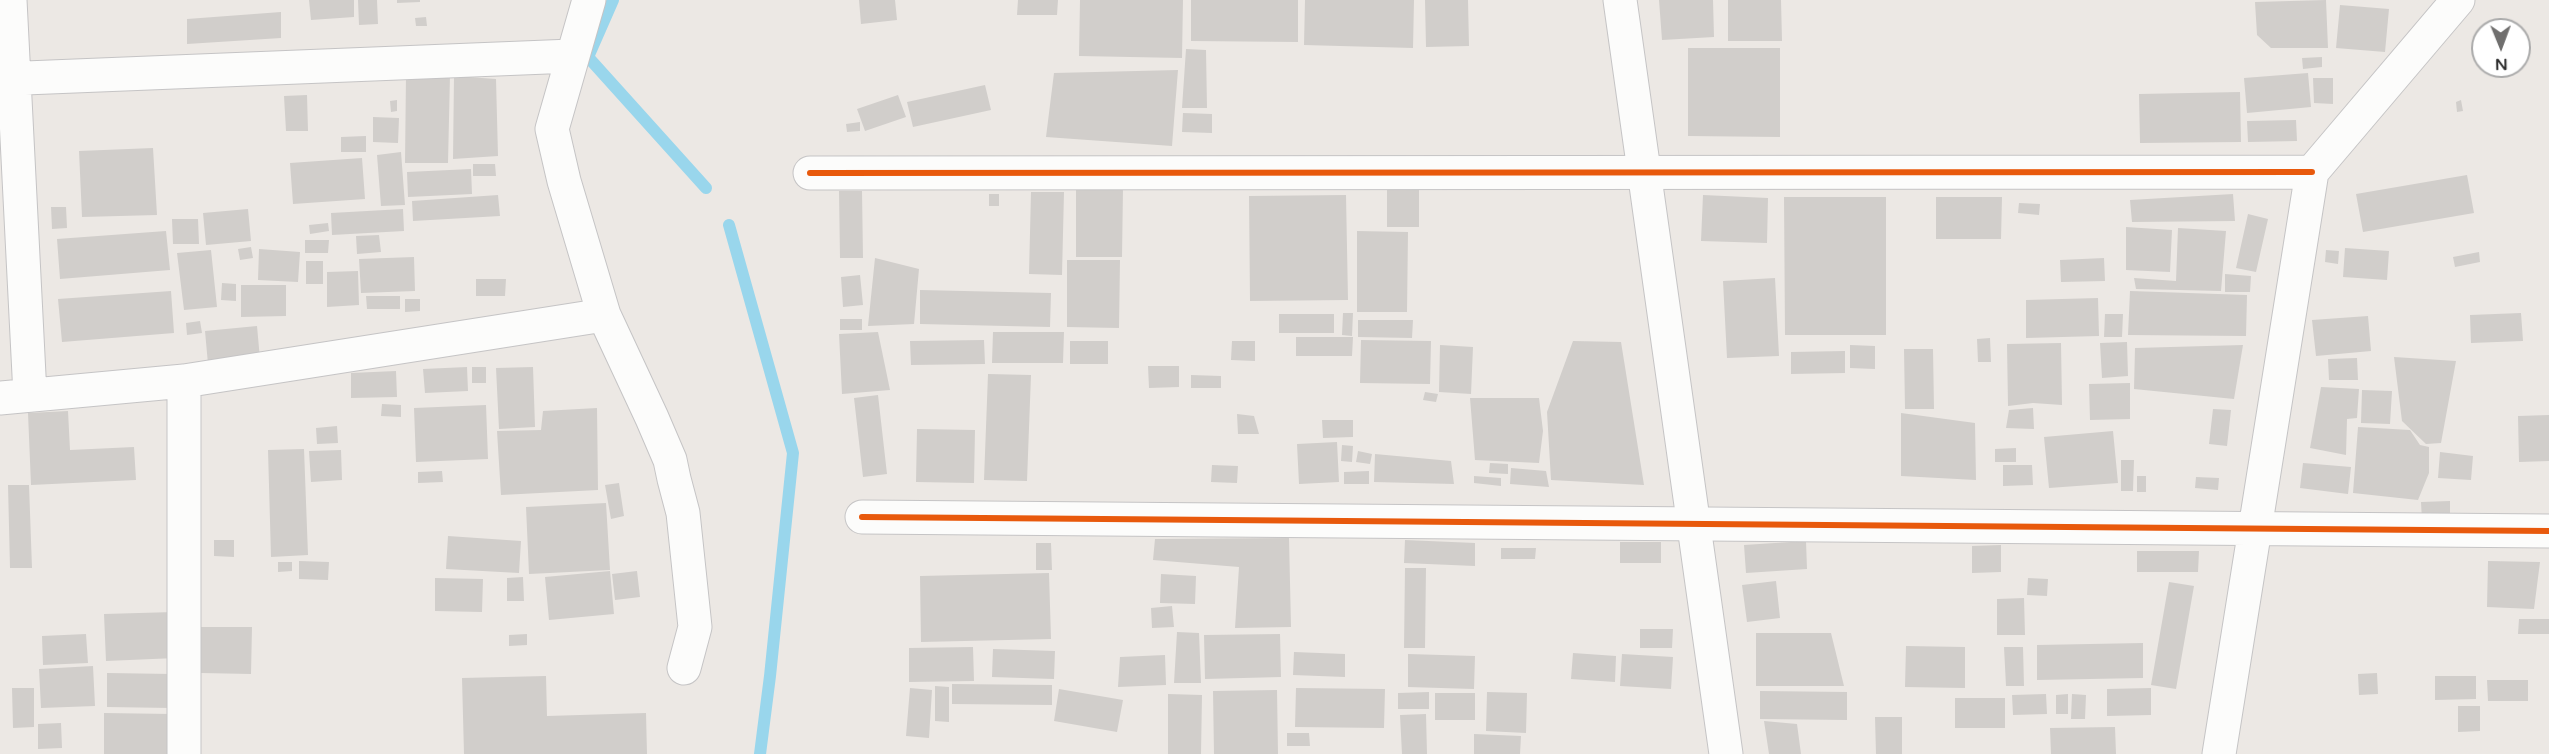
<!DOCTYPE html>
<style>
body{margin:0}
#map{position:relative;width:2549px;height:754px;overflow:hidden;background:#ece8e4;font-family:"Varela Round",sans-serif}
canvas{display:block}
.north{position:absolute;left:2471px;top:18px;width:60px;height:60px;box-sizing:border-box;background:#fff;border:2px solid #ababab;border-radius:50%;rotate:179deg;font-size:16px;font-weight:700;line-height:24px;text-align:center;color:#2e2e2e}
.north::after{content:'';display:block;margin:auto;width:21px;height:27px;background:#706f6e;clip-path:polygon(50% 0,100% 100%,50% 72%,0 100%)}
</style>
<div id="map">
<canvas width="2549" height="754"></canvas>
<div class="north">N</div>
</div>
<script>
const c = document.querySelector('canvas').getContext('2d');
c.lineJoin = 'round';
function poly(rows) {
  const path = new Path2D();
  for (const r of rows) {
    path.moveTo(r[0], r[1]);
    for (let i = 2; i < r.length; i += 2) path.lineTo(r[i], r[i + 1]);
  }
  return path;
}
function strokePath(path, color, width, dash) {
  c.strokeStyle = color;
  c.lineWidth = width;
  c.lineCap = dash ? 'butt' : 'round';
  c.setLineDash(dash || []);
  c.stroke(path);
}
function paint(path, color) {
  c.fillStyle = color;
  c.fill(path, 'evenodd');
}
strokePath(poly([
 [613,0,588,57,706,188],
 [729,225,793,453,770,676,760,754]
]), '#99d6ec', 12);
paint(poly([
 [309,0,354,0,354,17,311,20],
 [358,0,377,0,378,24,359,25],
 [397,0,420,0,420,2,397,3],
 [859,0,895,0,897,20,861,24],
 [1018,0,1058,0,1057,15,1017,15],
 [1080,0,1183,0,1182,58,1079,56],
 [1191,0,1298,0,1298,42,1191,41],
 [1305,0,1414,0,1413,48,1304,45],
 [1425,0,1468,0,1469,46,1426,47],
 [1659,0,1713,0,1714,37,1662,40],
 [1728,0,1781,0,1782,41,1728,41],
 [2326,0,2328,48,2271,48,2257,35,2255,2],
 [2340,5,2389,9,2385,52,2336,48],
 [281,12,281,38,187,44,187,19],
 [426,17,427,26,416,26,415,18],
 [1688,48,1780,48,1780,137,1688,136],
 [1186,49,1206,50,1207,108,1182,108],
 [2322,57,2322,67,2303,69,2302,58],
 [1178,70,1172,146,1046,137,1054,73],
 [2308,73,2311,107,2247,113,2244,78],
 [406,75,450,75,448,163,405,163],
 [454,76,496,79,498,156,453,159],
 [2313,78,2333,78,2333,104,2314,103],
 [985,85,991,110,913,127,907,102],
 [2240,92,2241,142,2140,143,2139,94],
 [307,95,308,131,286,131,284,96],
 [898,95,906,117,865,131,857,109],
 [397,100,397,111,391,112,390,101],
 [2461,100,2463,111,2457,112,2456,102],
 [1183,113,1212,114,1212,133,1182,132],
 [373,117,399,118,398,143,373,142],
 [2296,120,2297,141,2248,142,2247,121],
 [860,122,860,131,847,132,846,124],
 [366,136,366,152,341,152,341,137],
 [153,148,157,215,82,217,79,151],
 [401,152,405,205,381,206,377,155],
 [362,158,365,199,293,204,290,163],
 [473,164,495,164,496,176,473,176],
 [471,169,472,194,408,197,407,172],
 [2467,175,2474,213,2363,232,2356,194],
 [1076,188,1123,188,1122,257,1076,257],
 [1419,188,1419,227,1387,227,1387,189],
 [839,191,862,191,863,258,840,258],
 [1031,192,1064,192,1062,275,1029,274],
 [989,194,999,194,999,206,989,206],
 [2233,194,2235,221,2132,222,2130,200],
 [498,195,500,216,413,221,412,201],
 [1346,195,1348,300,1250,301,1249,196],
 [1703,195,1768,198,1767,243,1701,241],
 [1784,197,1886,197,1886,335,1785,335],
 [1936,197,2002,197,2001,239,1936,239],
 [2019,203,2040,204,2039,215,2018,213],
 [51,207,66,207,67,228,52,229],
 [248,209,251,241,206,245,203,213],
 [403,209,404,231,332,235,331,213],
 [2248,214,2268,219,2256,272,2236,268],
 [172,219,198,219,199,244,173,244],
 [328,223,329,231,310,234,309,225],
 [2126,227,2172,230,2170,272,2126,270],
 [2178,228,2226,231,2221,291,2136,289,2134,278,2176,281],
 [166,231,170,270,60,279,57,239],
 [1357,231,1408,232,1407,312,1357,312],
 [379,235,381,252,357,254,356,236],
 [305,240,329,240,328,253,305,253],
 [251,247,253,258,240,260,238,249],
 [2345,248,2389,251,2387,280,2343,277],
 [259,249,300,252,298,282,258,280],
 [211,250,217,307,184,310,177,253],
 [2326,250,2339,251,2338,264,2325,262],
 [2479,252,2480,262,2455,267,2453,257],
 [414,257,415,291,361,293,359,259],
 [875,258,919,269,914,324,868,326],
 [2104,258,2105,281,2061,282,2060,260],
 [1067,260,1120,260,1119,328,1067,327],
 [306,261,323,261,323,284,306,284],
 [358,271,359,305,327,307,327,272],
 [2225,274,2251,276,2250,292,2225,292],
 [860,275,863,305,843,307,841,277],
 [1775,278,1779,356,1727,358,1723,281],
 [476,279,506,279,505,296,476,296],
 [222,283,236,284,236,301,221,300],
 [241,285,286,285,286,316,241,317],
 [920,290,1051,293,1050,327,920,324],
 [171,291,174,333,62,342,58,299],
 [2130,291,2247,295,2246,336,2128,335],
 [366,296,400,296,400,309,367,309],
 [2098,298,2099,336,2026,338,2026,300],
 [405,299,420,299,420,311,405,312],
 [1343,313,1353,313,1352,336,1342,335],
 [2521,313,2523,341,2471,343,2470,315],
 [1279,314,1334,314,1334,333,1279,333],
 [2105,314,2123,314,2122,337,2104,337],
 [2368,316,2371,351,2316,356,2312,320],
 [840,319,862,319,862,330,840,330],
 [1358,320,1413,320,1412,338,1358,337],
 [200,321,202,333,187,335,186,323],
 [257,326,260,359,208,364,205,331],
 [878,332,890,390,842,394,839,334],
 [993,332,1064,332,1063,363,992,363],
 [1296,337,1353,337,1352,356,1296,356],
 [1990,338,1991,362,1978,362,1977,339],
 [984,340,985,364,911,365,910,341],
 [1361,340,1431,341,1430,384,1360,383],
 [1070,341,1108,341,1108,364,1070,364],
 [1232,341,1255,341,1255,361,1231,360],
 [1573,341,1621,342,1644,485,1551,480,1547,412],
 [2127,342,2128,376,2102,378,2100,343],
 [2061,343,2062,405,2033,403,2008,406,2007,344],
 [1440,345,1473,347,1471,394,1439,392],
 [1850,345,1875,346,1875,369,1850,368],
 [2243,345,2234,399,2134,389,2135,348],
 [1904,349,1933,349,1934,409,1905,409],
 [1845,351,1845,373,1791,374,1791,352],
 [2394,357,2456,361,2441,443,2426,444,2402,421],
 [2357,358,2358,380,2329,380,2328,359],
 [1148,366,1179,366,1179,387,1149,388],
 [467,367,468,391,425,393,423,369],
 [472,367,486,367,486,383,472,383],
 [533,367,535,427,499,429,496,368],
 [396,371,397,397,351,398,351,373],
 [988,374,1031,375,1027,481,984,480],
 [1191,375,1221,376,1221,388,1191,388],
 [2130,383,2130,419,2090,420,2089,384],
 [2321,387,2359,389,2357,418,2347,419,2346,455,2310,448],
 [2362,390,2392,391,2390,424,2361,423],
 [1425,392,1438,394,1436,402,1423,400],
 [878,395,887,474,863,477,854,398],
 [1470,398,1539,398,1543,431,1539,463,1475,460],
 [382,404,401,405,401,417,381,416],
 [486,405,488,459,416,462,414,408],
 [597,408,598,490,501,495,497,431,541,430,543,411],
 [2033,408,2034,429,2006,428,2009,410],
 [2213,409,2231,410,2227,446,2209,444],
 [68,411,70,450,134,447,136,480,31,485,28,413],
 [1901,413,1975,423,1976,480,1901,476],
 [1237,414,1254,416,1259,434,1238,434],
 [2549,415,2549,461,2519,462,2518,416],
 [1322,420,1353,420,1353,437,1323,438],
 [337,426,338,443,317,444,316,428],
 [2358,427,2410,430,2420,445,2429,447,2429,473,2418,500,2353,493],
 [917,429,975,430,974,483,916,482],
 [2113,431,2118,483,2049,488,2044,437],
 [1337,442,1339,482,1299,484,1297,444],
 [1342,445,1353,446,1352,462,1341,461],
 [2016,448,2016,462,1995,462,1995,449],
 [304,449,308,555,271,557,268,450],
 [341,450,342,480,311,482,309,451],
 [1358,451,1372,454,1370,464,1356,462],
 [2440,452,2473,456,2471,480,2438,478],
 [1375,454,1451,461,1454,484,1374,482],
 [2121,460,2134,460,2133,491,2121,491],
 [1490,463,1508,464,1508,474,1489,473],
 [2303,463,2351,467,2348,494,2300,488],
 [1212,465,1238,466,1237,483,1211,482],
 [2003,465,2032,465,2033,485,2003,486],
 [1511,468,1546,471,1549,487,1510,484],
 [442,471,443,482,418,483,418,472],
 [1369,471,1369,484,1344,484,1344,472],
 [1474,476,1501,478,1501,486,1474,483],
 [2137,476,2146,476,2146,492,2137,492],
 [2196,477,2219,478,2218,490,2195,488],
 [619,483,624,516,611,519,605,485],
 [8,485,29,485,32,568,10,568],
 [2450,501,2450,519,2422,521,2421,502],
 [606,503,610,570,529,574,526,507],
 [448,536,521,541,519,573,446,569],
 [1289,538,1291,627,1235,628,1239,567,1153,560,1155,539],
 [214,540,234,540,234,557,214,556],
 [1405,540,1475,543,1475,566,1404,563],
 [1806,541,1807,569,1746,573,1744,545],
 [1620,542,1661,542,1661,563,1620,563],
 [1036,543,1051,543,1052,570,1036,570],
 [2001,545,2001,572,1972,573,1972,546],
 [1501,548,1536,548,1535,559,1501,559],
 [2137,551,2199,551,2198,572,2137,572],
 [299,561,329,562,328,580,299,579],
 [2488,561,2540,562,2534,609,2487,607],
 [278,562,292,562,292,571,278,572],
 [1405,568,1426,568,1425,648,1404,648],
 [610,571,614,614,549,620,545,577],
 [637,571,640,597,615,600,612,574],
 [1049,573,1051,639,921,642,920,576],
 [1161,574,1196,576,1195,604,1160,603],
 [523,577,524,601,507,601,507,578],
 [435,578,483,579,482,612,435,611],
 [2028,578,2048,579,2047,596,2027,595],
 [1776,581,1780,618,1747,622,1742,585],
 [2169,582,2194,586,2176,689,2151,685],
 [2024,598,2025,635,1997,635,1997,599],
 [1172,606,1174,627,1152,628,1151,608],
 [174,612,176,658,106,661,104,614],
 [2519,619,2549,619,2549,634,2518,634],
 [201,627,252,627,251,674,201,673],
 [1640,629,1673,629,1672,648,1640,648],
 [1177,632,1199,633,1201,683,1174,683],
 [1756,633,1831,633,1844,686,1756,686],
 [86,634,88,663,43,665,42,636],
 [527,634,527,645,509,646,509,635],
 [1280,634,1281,677,1205,679,1204,635],
 [2143,643,2143,678,2037,680,2037,645],
 [1906,646,1965,647,1965,688,1905,687],
 [973,647,974,681,909,682,909,648],
 [2004,647,2023,647,2024,686,2006,686],
 [993,649,1055,651,1054,679,992,677],
 [1294,652,1345,654,1345,677,1293,675],
 [1573,653,1616,656,1615,682,1571,679],
 [1408,654,1475,656,1474,689,1408,687],
 [1622,654,1673,657,1671,689,1620,686],
 [1165,655,1166,685,1118,687,1120,657],
 [93,666,95,706,41,708,39,669],
 [107,673,172,674,171,708,107,707],
 [2377,673,2378,694,2359,695,2358,674],
 [546,676,547,716,646,713,647,754,464,754,462,678],
 [2435,676,2476,676,2476,699,2435,700],
 [2487,680,2528,680,2528,701,2488,701],
 [952,684,1052,685,1052,705,952,704],
 [935,686,949,687,949,722,935,721],
 [12,688,34,688,34,727,13,728],
 [910,688,932,690,929,738,906,736],
 [1296,688,1385,689,1384,728,1295,727],
 [2151,688,2151,715,2107,716,2107,689],
 [1059,689,1123,700,1117,732,1054,721],
 [1277,690,1278,754,1214,754,1213,691],
 [1760,691,1847,692,1847,720,1760,719],
 [1429,692,1429,709,1398,709,1398,693],
 [1487,692,1527,693,1526,733,1486,731],
 [1435,693,1475,693,1475,720,1435,720],
 [1168,694,1202,695,1201,754,1168,754],
 [2046,694,2047,714,2013,715,2012,695],
 [2068,694,2068,714,2056,714,2056,695],
 [2072,694,2086,695,2085,719,2071,719],
 [1955,698,2005,698,2005,728,1955,728],
 [2458,706,2480,706,2480,731,2458,732],
 [104,713,172,714,171,754,104,754],
 [1426,714,1427,754,1402,754,1400,715],
 [1875,717,1902,717,1902,754,1876,754],
 [1764,721,1797,724,1801,754,1769,754],
 [61,723,62,748,38,749,38,724],
 [2115,727,2116,754,2051,754,2050,728],
 [1287,733,1309,733,1310,746,1287,746],
 [1474,734,1521,736,1520,754,1474,754]
]), '#d1cecb');
const minor = poly([
 [10,0,30,395],
 [589,0,552,129,564,181,604,315,652,418,670,460,674,479,683,513,695,627,684,668],
 [0,79,572,56],
 [810,173,2312,172],
 [184,381,184,754],
 [0,398,184,381,604,315],
 [862,517,2549,531],
 [2219,754,2312,172,2458,0]
]);
const tertiary = poly([
 [1620,0,1726,754]
]);
strokePath(minor, '#c5c4c5', 35);
strokePath(tertiary, '#c5c4c5', 35);
strokePath(minor, '#fcfcfb', 33);
strokePath(tertiary, '#fcfcfb', 33);
strokePath(poly([
 [810,173,2312,172],
 [862,517,2549,531]
]), '#e8590c', 6);
</script>
